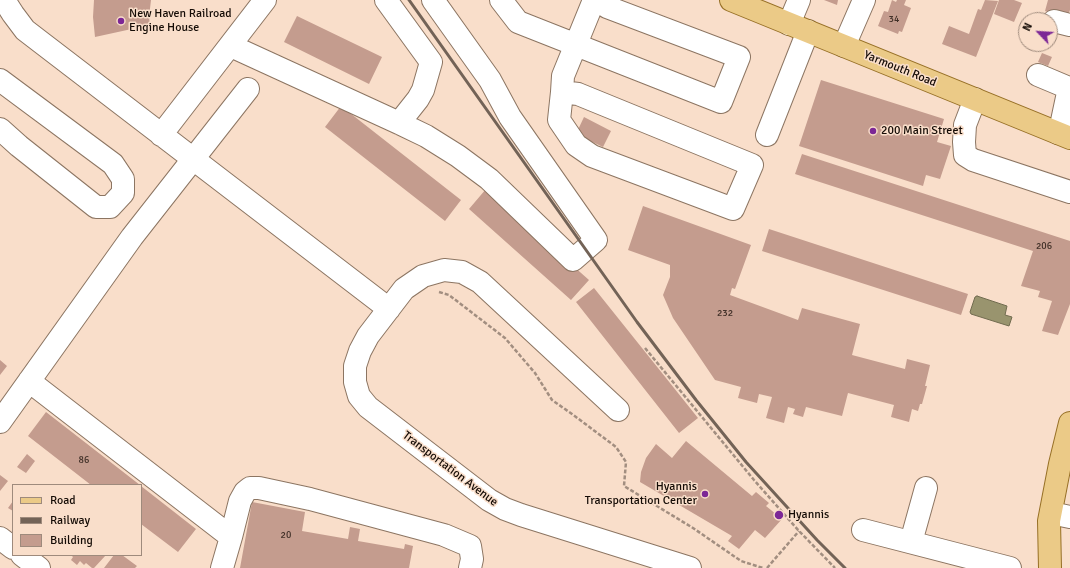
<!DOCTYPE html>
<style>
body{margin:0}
#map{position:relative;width:1070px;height:568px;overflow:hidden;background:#f9deca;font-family:Signika,sans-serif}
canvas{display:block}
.legend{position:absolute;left:12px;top:484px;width:130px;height:72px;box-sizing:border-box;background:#f9deca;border:1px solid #9e8a7c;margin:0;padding:5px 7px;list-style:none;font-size:12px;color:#150c06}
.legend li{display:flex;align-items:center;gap:8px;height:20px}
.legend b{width:20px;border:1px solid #9e8a7c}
.north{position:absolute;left:1018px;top:12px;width:40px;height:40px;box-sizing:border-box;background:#f9deca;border:1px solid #9e8a7c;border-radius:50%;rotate:295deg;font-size:11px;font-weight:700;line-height:16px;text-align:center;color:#150c06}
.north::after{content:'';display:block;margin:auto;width:14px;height:18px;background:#7c2796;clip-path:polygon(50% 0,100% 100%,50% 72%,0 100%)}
</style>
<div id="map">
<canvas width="1070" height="568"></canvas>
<ul class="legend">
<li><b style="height:5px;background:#ebca87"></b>Road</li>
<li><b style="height:5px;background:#736357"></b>Railway</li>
<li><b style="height:11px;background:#c49c8e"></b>Building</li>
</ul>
<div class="north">N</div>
</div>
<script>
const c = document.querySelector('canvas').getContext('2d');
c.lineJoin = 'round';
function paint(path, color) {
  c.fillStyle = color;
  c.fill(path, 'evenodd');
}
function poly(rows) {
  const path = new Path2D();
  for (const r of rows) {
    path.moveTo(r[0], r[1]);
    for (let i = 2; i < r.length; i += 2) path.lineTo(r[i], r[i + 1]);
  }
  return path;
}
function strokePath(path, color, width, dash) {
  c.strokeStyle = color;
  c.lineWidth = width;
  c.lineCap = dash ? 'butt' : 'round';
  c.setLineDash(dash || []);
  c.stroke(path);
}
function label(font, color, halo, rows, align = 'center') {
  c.font = font + ' Signika,sans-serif';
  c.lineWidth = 3;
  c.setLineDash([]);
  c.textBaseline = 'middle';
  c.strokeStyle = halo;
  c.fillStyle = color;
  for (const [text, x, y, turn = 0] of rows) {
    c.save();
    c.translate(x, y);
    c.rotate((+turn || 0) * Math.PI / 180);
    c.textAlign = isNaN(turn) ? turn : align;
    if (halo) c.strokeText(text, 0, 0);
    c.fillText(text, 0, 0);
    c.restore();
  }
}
const water = poly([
 [977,296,1007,306,1005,315,1012,317,1009,326,971,314,970,312,975,297,977,296]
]);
paint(water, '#99946e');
strokePath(water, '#716b4f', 1);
paint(poly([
 [94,0,151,0,149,17,150,25,95,37,93,17],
 [824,0,838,0,837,5],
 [892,0,896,2,897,0,906,0,904,5,911,8,902,32,899,31,898,34,878,26,884,11,888,12],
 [985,0,998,1,976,57,942,44,949,26,969,34,978,9,981,10],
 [999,0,1014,0,1022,3,1014,22,994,14],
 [1048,0,1070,0,1070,10,1067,18,1045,11],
 [297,16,382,57,369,84,284,42],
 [1042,53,1052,57,1048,66,1038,62],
 [821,80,944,119,937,142,951,146,940,179,926,175,923,186,799,146],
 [341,106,461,200,445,221,325,127],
 [584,117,611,131,603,147,576,134],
 [802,154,1070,241,1070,304,1058,335,1042,331,1052,301,1038,297,1040,291,1021,286,1033,251,795,174],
 [486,189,589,280,571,300,469,209],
 [643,206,751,245,735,289,732,288,730,295,798,320,802,308,860,324,852,355,905,369,907,359,930,365,925,386,927,386,922,404,920,404,918,411,912,409,909,422,891,417,894,405,848,393,842,416,806,407,803,417,793,414,795,409,788,407,784,423,766,418,772,397,759,394,757,403,738,398,741,387,715,380,673,318,663,295,670,277,670,265,628,250],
 [769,229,968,294,961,315,762,251],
 [594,288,698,418,679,433,576,302],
 [0,360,7,366,0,375],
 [46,412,140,485,91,485,28,436],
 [686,441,752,496,756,492,769,503,766,506,782,519,765,538,755,530,739,549,728,541,732,536,640,482,641,472,646,458,656,444,672,458],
 [27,454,35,461,26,473,17,467],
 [0,475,8,481,0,491],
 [141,486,196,529,178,552,141,524],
 [13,501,13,511,8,508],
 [252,502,305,512,302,531,348,539,350,527,360,529,358,541,404,549,405,544,413,546,409,568,240,568],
 [71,555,106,555,94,568,92,568,86,563,84,565,80,561,77,565,71,560,73,557],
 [114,555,122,555,137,566,135,568,104,568]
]), '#c49c8e');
const minor = poly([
 [4,0,13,14,25,30,38,40,389,309],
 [386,0,431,62,423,90,418,99,399,123],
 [501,0,518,22,721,102,739,57,607,7],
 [1054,21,1070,25],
 [789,24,799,0],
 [231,46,399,123,426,136,458,156,489,179,573,260,596,240,510,117,490,80,433,0],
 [844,46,864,0],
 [1038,75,1069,88,1062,121,1058,133],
 [0,80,113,164,123,179,123,193,110,207,96,207,19,146,0,129],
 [562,92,578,94,752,165,733,209,592,156,576,145,559,120,562,92,563,76,594,0],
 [975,99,965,125,964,142,965,155,973,160,1070,192],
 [161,135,265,0],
 [767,135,808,31],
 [29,381,231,537,240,501,245,492,250,488,259,488,310,499,444,535,470,546,472,559,470,568],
 [618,410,480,282,462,272,444,270,423,276,404,289,368,336,360,351,355,366,355,382,359,396,368,407,489,500,505,509,521,515,690,568],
 [0,422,132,237,248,89],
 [1051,513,1070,517],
 [863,530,1010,568],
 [0,538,13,548],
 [911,542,926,488],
 [22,555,39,568],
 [222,568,231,537]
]);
const major = poly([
 [731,0,1070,138],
 [1050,568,1049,521,1060,464,1070,423]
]);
strokePath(minor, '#8c7562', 24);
strokePath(major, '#977026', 24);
strokePath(poly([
 [439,292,449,295,505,338,535,373,552,400,572,414,616,447,626,462,624,486,693,528,741,561,763,568],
 [645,348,754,480,799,531,835,568],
 [767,568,799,531]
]), '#a28e80', 2.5, [4, 2]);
strokePath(minor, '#fff', 22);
strokePath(major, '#ebca87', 22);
strokePath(poly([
 [409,0,637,322,696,400,746,462,817,540,845,568]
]), '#736357', 3);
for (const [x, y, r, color] of [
 [121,21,4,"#7c2796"],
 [873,131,4,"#7c2796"],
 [705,494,4,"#7c2796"],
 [779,515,5,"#7c2796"]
]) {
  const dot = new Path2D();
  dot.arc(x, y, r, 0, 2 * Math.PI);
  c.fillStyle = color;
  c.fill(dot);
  strokePath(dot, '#f9deca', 1.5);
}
label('10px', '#413028', null, [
 ["34",894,19],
 ["206",1044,246],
 ["232",725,313],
 ["86",84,460],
 ["20",286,535]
]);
label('12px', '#150c06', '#f9deca', [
 ["New Haven Railroad",129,14],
 ["Engine House",129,28],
 ["200 Main Street",881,131],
 ["Hyannis",697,487,"right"],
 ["Transportation Center",697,501,"right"],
 ["Hyannis",788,515]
], 'left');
label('12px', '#150c06', '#f9deca', [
 ["Yarmouth Road",900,69,22],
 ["Transportation Avenue",450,469,37]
]);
</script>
